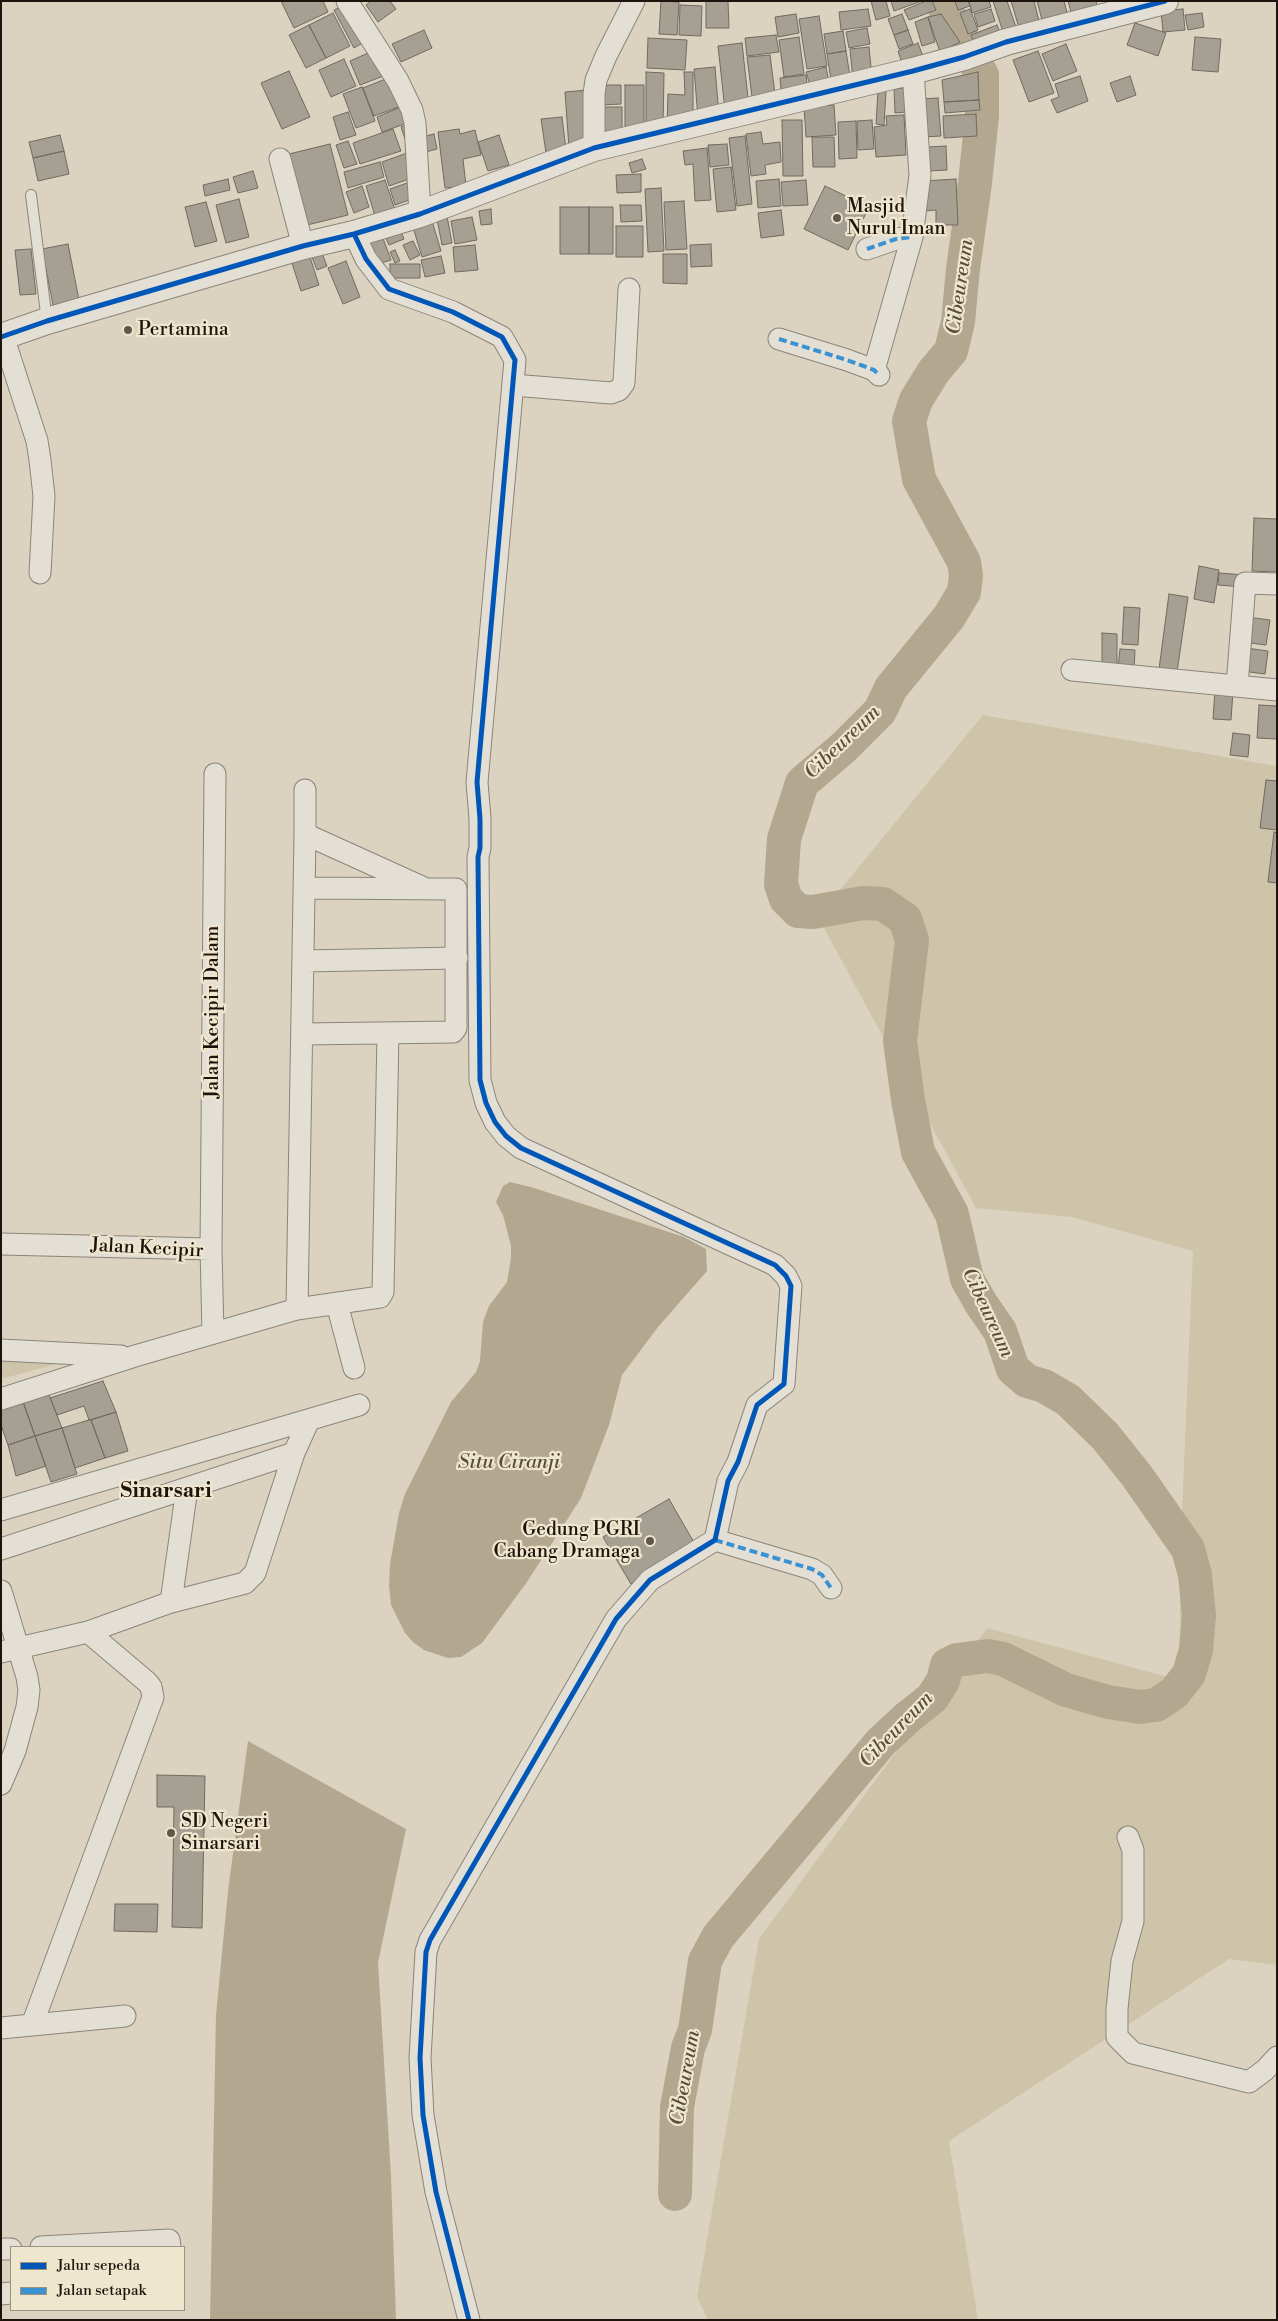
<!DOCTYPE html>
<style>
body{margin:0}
#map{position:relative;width:1278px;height:2321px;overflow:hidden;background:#dbd3bf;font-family:"Libre Bodoni",serif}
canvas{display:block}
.frame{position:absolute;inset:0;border:2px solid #1f130d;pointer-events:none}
.legend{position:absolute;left:10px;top:2246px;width:175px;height:65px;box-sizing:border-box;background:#efe6ce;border:1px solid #9c9281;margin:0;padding:6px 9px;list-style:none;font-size:15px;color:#1f130d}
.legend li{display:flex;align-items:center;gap:10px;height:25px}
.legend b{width:25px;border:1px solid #9c9281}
</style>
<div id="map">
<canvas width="1278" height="2321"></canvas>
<div class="frame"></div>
<ul class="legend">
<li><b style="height:6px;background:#0057b8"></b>Jalur sepeda</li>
<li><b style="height:6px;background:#3a92d2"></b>Jalan setapak</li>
</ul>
</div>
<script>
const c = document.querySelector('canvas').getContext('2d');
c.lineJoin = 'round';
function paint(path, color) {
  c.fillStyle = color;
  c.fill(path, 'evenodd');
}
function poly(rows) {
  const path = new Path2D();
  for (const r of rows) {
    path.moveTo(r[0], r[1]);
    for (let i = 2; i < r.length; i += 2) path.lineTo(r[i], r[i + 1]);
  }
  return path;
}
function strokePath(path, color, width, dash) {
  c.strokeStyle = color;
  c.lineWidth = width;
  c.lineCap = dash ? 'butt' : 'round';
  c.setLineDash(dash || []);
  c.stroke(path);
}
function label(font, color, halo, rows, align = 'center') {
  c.font = font + ' "Libre Bodoni",serif';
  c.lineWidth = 4.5;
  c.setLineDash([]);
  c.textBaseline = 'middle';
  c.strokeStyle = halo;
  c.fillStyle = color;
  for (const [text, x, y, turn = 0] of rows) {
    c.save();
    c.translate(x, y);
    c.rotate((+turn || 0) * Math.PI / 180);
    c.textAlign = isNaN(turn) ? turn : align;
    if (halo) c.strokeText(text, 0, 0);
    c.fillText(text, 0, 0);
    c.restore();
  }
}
paint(poly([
 [983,715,1277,766,1277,1965,1229,1959,949,2141,978,2320,708,2320,697,2297,759,1939,987,1628,1179,1680,1181,1537,1193,1251,1072,1217,976,1208,818,917],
 [1,1355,67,1361,1,1379]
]), '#cec4aa');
paint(poly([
 [510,1182,531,1187,684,1237,706,1249,707,1271,658,1327,622,1375,609,1425,581,1498,527,1582,482,1643,461,1657,448,1658,424,1650,413,1642,405,1633,391,1605,389,1586,390,1564,399,1513,405,1494,451,1402,476,1372,480,1361,483,1322,489,1306,507,1282,511,1258,511,1246,503,1215,496,1202,503,1186],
 [248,1741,406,1829,378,1963,391,2176,396,2320,210,2320,216,2015,228,1891]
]), '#b3a88f');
strokePath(poly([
 [675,2194,677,2107,688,2048,695,2030,705,1961,718,1937,881,1742,908,1717,932,1698,943,1681,947,1665,957,1660,988,1656,1003,1659,1066,1690,1108,1702,1140,1707,1156,1705,1174,1693,1189,1674,1196,1650,1199,1615,1195,1575,1188,1549,1137,1476,1105,1436,1068,1400,1044,1386,1027,1381,1013,1369,1000,1331,982,1305,967,1279,952,1214,918,1152,908,1100,900,1041,912,940,905,919,883,904,863,903,813,912,798,911,786,899,781,884,784,839,802,783,843,748,880,711,891,688,949,617,964,592,966,575,964,562,919,479,909,421,916,400,934,371,951,351,958,322,963,269,975,183,982,116,982,75,941,1]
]), '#b3a88f', 34);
const building = poly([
 [281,1,323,1,328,12,294,28,281,1],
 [371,1,390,1,396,9,378,22,366,5,371,1],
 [661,1,679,2,677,35,659,34,661,1],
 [706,1,728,1,729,28,706,28,706,1],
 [871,1,886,1,890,16,876,20,871,1],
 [891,1,922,1,894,11,891,1],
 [926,1,932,1,936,10,909,20,904,10,926,1],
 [955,1,968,1,970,6,958,10,955,1],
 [969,1,989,1,991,7,972,13,969,1],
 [993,1,1007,1,1018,33,1005,38,993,1],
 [1011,1,1034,1,1040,25,1020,31,1011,1],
 [1037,1,1064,1,1069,20,1044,27,1037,1],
 [1068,1,1096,1,1099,13,1073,19,1068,1],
 [347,4,366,41,354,48,334,10,347,4],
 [680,5,702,6,701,36,679,35,680,5],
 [868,9,871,26,841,30,839,12,868,9],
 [970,9,978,30,968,34,960,13,970,9],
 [991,9,995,21,978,27,974,14,991,9],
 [1183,9,1185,30,1163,32,1161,11,1183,9],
 [333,13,350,46,326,58,309,25,333,13],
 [1202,13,1204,27,1188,30,1185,15,1202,13],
 [796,14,799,33,778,37,775,17,796,14],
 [902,14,908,30,894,35,888,19,902,14],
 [941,14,960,42,940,52,928,17,941,14],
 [819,16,827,66,807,69,799,19,819,16],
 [928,17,935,42,922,46,915,22,928,17],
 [1135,23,1166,33,1158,56,1127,45,1135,23],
 [309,25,326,58,306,68,289,35,309,25],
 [997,25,1001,35,975,45,971,35,997,25],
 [867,28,870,44,849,48,846,32,867,28],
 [424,30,432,48,401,62,392,44,424,30],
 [908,30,913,44,899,49,894,35,908,30],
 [843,31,846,51,827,54,824,34,843,31],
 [776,35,779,52,747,56,745,38,776,35],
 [799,37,804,74,784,77,779,40,799,37],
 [1195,37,1221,39,1218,72,1192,70,1195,37],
 [648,38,687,40,685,70,647,68,648,38],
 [742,43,749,107,725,110,718,46,742,43],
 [918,43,925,62,904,69,898,51,918,43],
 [1066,44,1077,71,1053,81,1042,54,1066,44],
 [869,47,872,77,853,80,850,49,869,47],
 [375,50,386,75,360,85,350,61,375,50],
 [846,51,851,83,832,86,827,54,846,51],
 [1038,51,1054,93,1029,102,1013,60,1038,51],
 [770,55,776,102,753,105,747,57,770,55],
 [344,59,356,86,331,97,319,70,344,59],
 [715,67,719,116,698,118,694,69,715,67],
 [826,67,830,88,812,92,806,72,826,67],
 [289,71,310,117,282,129,261,83,289,71],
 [646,72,664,73,663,129,646,131,646,72],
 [684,72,693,72,693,123,667,129,668,94,685,95,684,72],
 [978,72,979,100,944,102,942,80,978,72],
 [806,75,808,94,782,100,780,78,806,75],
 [393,76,404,105,374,116,363,88,393,76],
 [1080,76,1088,101,1057,113,1051,100,1059,97,1055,84,1080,76],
 [1130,76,1136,95,1117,102,1110,83,1130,76],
 [600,85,621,85,621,104,601,105,600,85],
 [625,85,644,85,644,128,625,128,625,85],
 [362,87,375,121,356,128,343,94,362,87],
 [904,88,906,112,895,113,894,89,904,88],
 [588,90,593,146,569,148,565,92,588,90],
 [878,90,886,91,884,125,876,124,878,90],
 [938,98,941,136,922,137,919,99,938,98],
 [979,100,980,110,945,113,944,102,979,100],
 [834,105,836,135,806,137,804,107,834,105],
 [403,106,410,122,382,132,377,117,403,106],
 [601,107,622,107,622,140,602,145,601,107],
 [348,112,356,135,340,140,333,117,348,112],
 [976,114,977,136,944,138,943,116,976,114],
 [904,115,906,155,876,157,874,127,887,125,886,116,904,115],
 [562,117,566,150,546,153,541,119,562,117],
 [782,120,802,120,803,176,783,176,782,120],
 [872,120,874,149,858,150,857,121,872,120],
 [856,121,857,158,839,159,838,122,856,121],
 [409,124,407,145,401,127,409,124],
 [393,129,401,151,360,164,353,143,393,129],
 [459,129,460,134,475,130,481,155,463,159,466,186,445,188,438,132,459,129],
 [761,132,763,144,780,142,781,162,765,165,766,174,751,176,746,134,761,132],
 [434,134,437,149,422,153,418,138,434,134],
 [60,135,64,151,33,158,29,142,60,135],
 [499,135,509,165,488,171,478,142,499,135],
 [745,136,752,204,737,206,729,138,745,136],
 [812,137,834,137,835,167,813,167,812,137],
 [348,141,357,164,344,168,336,145,348,141],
 [330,144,348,215,307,225,289,154,330,144],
 [727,144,729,165,710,167,708,145,727,144],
 [946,146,947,170,929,171,927,147,946,146],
 [707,148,711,200,695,201,693,164,685,165,683,151,707,148],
 [64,151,69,174,38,181,33,158,64,151],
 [407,153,415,177,389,186,382,162,407,153],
 [642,159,646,169,632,173,629,163,642,159],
 [380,162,384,177,348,188,344,172,380,162],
 [731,167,736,210,717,212,713,169,731,167],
 [253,171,258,188,238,193,233,177,253,171],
 [641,174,641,192,617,193,616,175,641,174],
 [228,179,230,190,205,196,203,185,228,179],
 [779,179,781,206,758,208,756,181,779,179],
 [956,179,958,225,936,225,936,210,925,211,924,181,956,179],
 [385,180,395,210,375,216,366,186,385,180],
 [806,180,808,205,783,206,781,182,806,180],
 [410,182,415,198,395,205,390,189,410,182],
 [362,186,369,207,354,213,346,192,362,186],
 [825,186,869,207,848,250,804,229,825,186],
 [661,188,664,251,648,252,645,189,661,188],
 [239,199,249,237,226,243,216,205,239,199],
 [684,201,687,249,666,250,664,202,684,201],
 [206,202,217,241,195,247,185,207,206,202],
 [620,205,641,205,642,221,621,222,620,205],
 [560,207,589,207,589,254,560,254,560,207],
 [589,207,613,207,613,254,589,254,589,207],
 [491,209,492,224,481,225,479,211,491,209],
 [781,210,784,235,761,238,758,213,781,210],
 [447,216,452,243,442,245,437,219,447,216],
 [472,217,477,240,455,244,451,221,472,217],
 [432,221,441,251,422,257,413,227,432,221],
 [616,226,643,226,643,257,616,257,616,226],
 [399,227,404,239,389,245,384,234,399,227],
 [381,233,391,260,378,264,369,238,381,233],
 [413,241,420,255,410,260,403,245,413,241],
 [68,244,80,305,54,310,42,249,68,244],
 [711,244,712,266,691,267,690,245,711,244],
 [475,245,478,270,455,272,453,247,475,245],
 [320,248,327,266,317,270,310,252,320,248],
 [31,249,36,294,20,295,15,250,31,249],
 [395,250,400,261,395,263,390,252,395,250],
 [308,251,319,285,301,291,290,257,308,251],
 [663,254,687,254,687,284,663,283,663,254],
 [441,256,445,273,425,277,421,260,441,256],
 [346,261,360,297,343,304,328,268,346,261],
 [390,264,420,264,420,278,390,278,390,264],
 [1254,518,1277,519,1277,572,1252,571,1254,518],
 [1199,566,1219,570,1214,603,1194,599,1199,566],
 [1219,573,1245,575,1244,587,1218,585,1219,573],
 [1169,594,1188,597,1177,672,1159,669,1169,594],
 [1124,607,1140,608,1138,645,1122,644,1124,607],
 [1247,617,1270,620,1266,645,1243,642,1247,617],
 [1102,633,1117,634,1117,665,1102,664,1102,633],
 [1246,648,1268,651,1265,674,1242,671,1246,648],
 [1120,649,1135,650,1134,669,1118,668,1120,649],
 [1215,690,1233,691,1231,720,1213,719,1215,690],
 [1259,705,1277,706,1277,739,1257,738,1259,705],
 [1233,733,1250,735,1248,757,1230,755,1233,733],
 [1266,780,1277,781,1277,830,1260,828,1266,780],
 [1274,832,1277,833,1277,883,1268,882,1274,832],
 [103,1381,116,1412,89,1420,84,1406,57,1415,50,1398,103,1381],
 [46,1387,62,1428,35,1436,20,1394,46,1387],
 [23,1401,35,1436,8,1445,1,1425,1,1407,23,1401],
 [116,1412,128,1451,105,1458,91,1420,116,1412],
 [89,1420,91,1420,105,1458,75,1468,62,1428,89,1420],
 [62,1428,77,1474,51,1482,35,1436,62,1428],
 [35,1436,46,1466,16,1476,8,1445,35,1436],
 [669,1499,696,1546,631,1584,603,1537,669,1499],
 [157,1775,205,1776,202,1928,172,1927,174,1807,157,1807,157,1775],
 [115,1904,158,1904,157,1932,114,1931,115,1904]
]);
paint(building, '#a6a093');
strokePath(building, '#706a60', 1);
const service = poly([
 [31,195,47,321]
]);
const minor = poly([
 [347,1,398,81,412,110,415,123,420,214],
 [594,148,594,94,596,80,606,56,634,1],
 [280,159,303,246],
 [354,234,366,259,389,289,453,312,502,337,515,360,477,782,480,819,480,848,478,857,480,1080,486,1103,495,1122,506,1136,521,1148,775,1265,786,1276,791,1286,784,1384,757,1405,738,1462,728,1481,715,1540,650,1580,616,1619,430,1940,426,1952,420,2058,423,2115,436,2192,469,2320],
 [867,249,896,239,912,237],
 [3,336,37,441,40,460,44,496,40,573],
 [779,339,847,360,874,370,879,375],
 [874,370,912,237,920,175,913,71],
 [513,385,611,393,619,390,624,383,629,289],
 [1072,670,1277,690],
 [1237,686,1245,583,1277,584],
 [305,790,305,834],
 [304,961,457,958],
 [303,1034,453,1032,456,1028,456,889,306,888],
 [1,1244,211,1249,213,1333],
 [211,1249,215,774],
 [337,1304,354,1368],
 [297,1309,305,834,422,887],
 [1,1350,121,1356],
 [1,1399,135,1356,297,1309,380,1297,383,1292,388,1033],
 [1,1510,359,1405],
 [715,1540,812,1569,822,1575,831,1588],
 [1,1549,294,1453],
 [1,1591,27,1677,29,1690,27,1707,15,1751,1,1784],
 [171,1602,187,1488],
 [1,1652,88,1632,171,1602,245,1583,255,1573,294,1453,309,1420],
 [1128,1837,1133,1850,1133,1921,1122,1961,1117,2009,1117,2037,1133,2053,1249,2082,1265,2070,1277,2057],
 [32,2025,153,1697,151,1687,147,1682,88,1632],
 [1,2028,125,2016],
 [41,2247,169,2240,170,2247],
 [1,2249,11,2249],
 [1,2294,11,2293]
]);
const tertiary = poly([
 [1,337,47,321,303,246,354,234,420,214,594,148,913,71,964,57,1006,42,1165,1]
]);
strokePath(service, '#8b8479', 12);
strokePath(minor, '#8b8479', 23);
strokePath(tertiary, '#8b8479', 28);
strokePath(service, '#e3dfd5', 10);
strokePath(minor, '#e3dfd5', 21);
strokePath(tertiary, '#e3dfd5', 26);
strokePath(poly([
 [867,249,896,239,912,237],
 [779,339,847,360,874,370,879,375],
 [715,1540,812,1569,822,1575,831,1588]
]), '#3a92d2', 4, [8, 4]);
strokePath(poly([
 [354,234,366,259,389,289,453,312,502,337,515,360,477,782,480,819,480,848,478,857,480,1080,486,1103,495,1122,506,1136,521,1148,775,1265,786,1276,791,1286,784,1384,757,1405,738,1462,728,1481,715,1540,650,1580,616,1619,430,1940,426,1952,420,2058,423,2115,436,2192,469,2320],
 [1,337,47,321,303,246,354,234,420,214,594,148,913,71,964,57,1006,42,1165,1]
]), '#0057b8', 5);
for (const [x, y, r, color] of [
 [837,218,5,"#61564b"],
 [128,330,5,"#61564b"],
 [650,1541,5,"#61564b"],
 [171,1833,5,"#61564b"]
]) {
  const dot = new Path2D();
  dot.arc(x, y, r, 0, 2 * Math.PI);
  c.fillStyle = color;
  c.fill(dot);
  strokePath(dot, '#efe6ce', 2);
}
label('19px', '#1f130d', '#efe6ce', [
 ["Masjid",847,207],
 ["Nurul Iman",847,229],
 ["Pertamina",138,330],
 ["Gedung PGRI",640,1530,"right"],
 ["Cabang Dramaga",640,1552,"right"],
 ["SD Negeri",181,1822],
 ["Sinarsari",181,1844]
], 'left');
label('19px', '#1f130d', '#efe6ce', [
 ["Jalan Kecipir Dalam",213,1012,-90],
 ["Jalan Kecipir",147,1249,3]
]);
label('italic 20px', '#5a4e3e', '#efe6ce', [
 ["Cibeureum",961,287,-82],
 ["Cibeureum",843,743,-44],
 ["Cibeureum",987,1313,65],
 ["Situ Ciranji",509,1463],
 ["Cibeureum",897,1730,-46],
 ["Cibeureum",686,2078,-80]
]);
label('bold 21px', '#1f130d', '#efe6ce', [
 ["Sinarsari",166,1492]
]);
</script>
